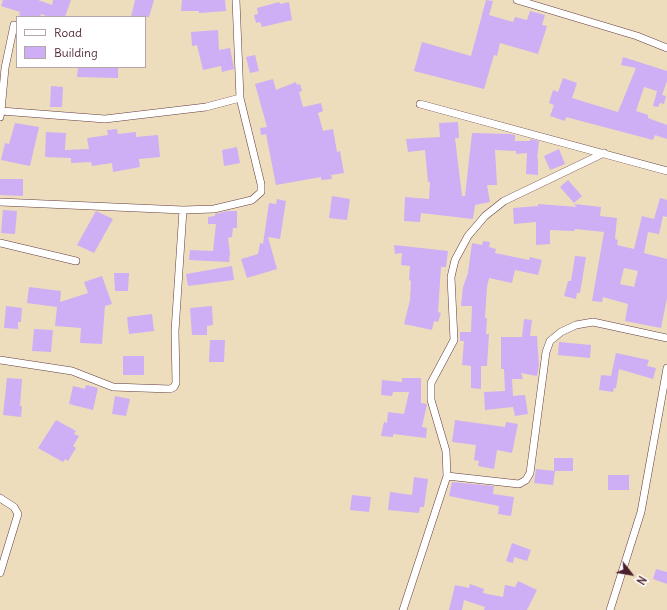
<!DOCTYPE html>
<style>
body{margin:0}
#map{position:relative;width:667px;height:610px;overflow:hidden;background:#eeddbc;font-family:Delius,sans-serif}
canvas{display:block}
.legend{position:absolute;left:16px;top:16px;width:130px;height:52px;box-sizing:border-box;background:#fff;border:1px solid #b7a5aa;margin:0;padding:5px 7px;list-style:none;font-size:12px;color:#4a1f2b}
.legend li{display:flex;align-items:center;gap:8px;height:20px}
.legend b{width:20px;border:1px solid #b7a5aa}
.north{position:absolute;left:611px;top:554px;width:40px;height:40px;-webkit-text-stroke:3px #fff;paint-order:stroke;rotate:121deg;font-size:11px;font-weight:700;line-height:16px;text-align:center;color:#4a1f2b}
.north::after{content:'';display:block;margin:auto;width:14px;height:18px;background:#4a1f2b;clip-path:polygon(50% 0,100% 100%,50% 72%,0 100%)}
</style>
<div id="map">
<canvas width="667" height="610"></canvas>
<ul class="legend">
<li><b style="height:5px;background:#fff"></b>Road</li>
<li><b style="height:11px;background:#ceaef5"></b>Building</li>
</ul>
<div class="north">N</div>
</div>
<script>
const c = document.querySelector('canvas').getContext('2d');
c.lineJoin = 'round';
function paint(path, color) {
  c.fillStyle = color;
  c.fill(path, 'evenodd');
}
function poly(rows) {
  const path = new Path2D();
  for (const r of rows) {
    path.moveTo(r[0], r[1]);
    for (let i = 2; i < r.length; i += 2) path.lineTo(r[i], r[i + 1]);
  }
  return path;
}
function strokePath(path, color, width, dash) {
  c.strokeStyle = color;
  c.lineWidth = width;
  c.lineCap = dash ? 'butt' : 'round';
  c.setLineDash(dash || []);
  c.stroke(path);
}
paint(poly([
 [3,0,38,0,52,5,53,0,71,0,65,17,49,17,41,14,40,17,24,17,19,15,20,12,1,6],
 [135,0,154,0,149,17,131,17],
 [182,0,225,0,226,11,199,13,199,11,181,11],
 [486,0,493,1,489,15,513,22,515,17,527,20,530,11,545,15,542,25,547,26,538,54,500,43,497,56,494,55,484,89,414,71,422,42,471,56],
 [279,2,280,4,289,2,292,20,262,27,260,22,256,23,254,15,258,14,257,8],
 [218,30,219,50,230,48,234,69,222,72,221,66,203,70,197,45,192,46,191,32],
 [255,55,259,71,250,73,246,57],
 [623,57,667,71,667,81,662,95,666,96,664,104,660,103,658,107,653,106,657,91,644,87,636,111,648,115,648,118,667,125,667,139,655,135,653,140,566,117,565,121,550,116,554,105,549,103,553,90,558,92,563,78,577,83,572,98,618,112,636,68,621,65],
 [78,67,118,67,118,78,77,77],
 [273,79,276,90,296,82,297,85,300,84,302,91,299,92,303,107,321,103,323,111,318,113,323,131,333,129,337,152,340,151,344,173,331,175,332,179,321,180,321,177,276,185,266,134,261,135,260,128,267,127,255,84],
 [51,86,63,87,62,107,50,107],
 [458,122,459,138,455,138,462,196,465,196,472,133,510,134,515,135,515,141,530,141,530,139,539,141,537,159,538,158,538,175,526,174,527,153,516,154,516,151,495,150,497,185,487,185,490,202,475,205,473,219,421,213,420,222,404,221,405,197,429,199,430,182,428,182,425,150,408,152,406,139,440,137,439,123],
 [15,123,39,127,30,166,1,160,5,143,9,144],
 [117,129,118,134,136,132,136,137,158,135,160,157,139,159,140,167,113,172,112,163,92,166,91,162,71,163,71,158,45,157,46,132,66,133,65,150,89,149,87,138,108,135,107,130],
 [237,147,240,163,224,166,222,150],
 [559,149,565,164,550,170,544,156],
 [0,179,23,179,23,196,0,195],
 [568,180,582,196,574,203,560,187],
 [332,196,350,199,347,220,329,218],
 [660,198,667,200,667,217,663,216,659,234,648,232,644,253,667,259,667,298,661,328,625,321,628,304,603,297,602,302,592,301,604,232,575,229,574,231,550,230,550,244,536,245,536,222,514,224,513,208,538,206,538,204,577,207,574,204,601,207,600,216,617,218,615,239,618,240,617,245,634,249,642,216,654,219],
 [624,268,638,271,634,287,620,284],
 [277,199,286,201,280,239,268,237,277,269,247,278,241,259,258,254,260,243,263,244,269,203,276,204],
 [3,210,17,211,15,234,1,233],
 [96,211,113,219,94,253,77,245],
 [228,211,237,211,237,228,233,228,232,237,228,238,230,253,229,262,189,260,190,250,213,251,216,224,208,224,208,217,215,216,215,214],
 [483,241,490,242,489,247,496,249,495,253,529,260,530,257,542,260,538,275,515,270,512,283,489,278,487,287,485,318,487,318,486,334,489,334,487,366,481,366,481,389,471,388,471,366,462,365,464,341,460,341,460,332,471,332,472,306,461,306,463,287,468,273,472,243,482,245],
 [394,245,448,251,446,267,441,267,438,312,441,313,438,322,434,321,432,330,404,324,410,300,411,281,409,280,410,266,401,265,402,253,395,254],
 [575,256,586,257,580,293,577,293,576,299,564,296,568,281,571,281],
 [232,266,234,280,188,286,186,274],
 [114,273,129,273,128,291,115,291],
 [102,276,112,304,105,306,102,344,80,343,81,328,55,326,57,307,27,303,29,287,61,291,60,302,88,293,84,282],
 [6,306,22,308,21,322,18,322,18,329,4,328],
 [212,306,213,325,207,326,207,335,192,335,190,308],
 [152,314,154,331,129,334,127,317],
 [524,319,532,320,530,336,537,336,539,366,537,376,521,373,523,379,512,379,513,396,525,395,528,414,515,416,513,407,485,410,484,392,505,391,504,369,501,369,501,337,522,337],
 [34,329,53,330,51,352,32,351],
 [210,340,225,340,224,362,209,362],
 [559,342,591,345,590,358,558,355],
 [616,353,649,360,647,366,656,368,653,379,619,369,616,388,614,388,613,392,599,390,601,375,611,376],
 [123,356,144,356,144,375,123,375],
 [7,378,22,379,20,406,22,406,21,417,3,415],
 [402,378,421,378,421,403,427,404,422,427,427,428,426,438,393,434,393,437,381,436,384,422,387,423,388,412,404,414,409,392,393,392,392,396,381,395,382,380,402,382],
 [86,385,98,388,93,410,69,404,73,386,85,389],
 [115,396,130,399,126,416,112,414],
 [56,420,76,431,74,434,79,436,73,446,76,448,68,461,65,459,63,462,38,448],
 [455,420,505,427,506,422,518,424,512,453,497,450,494,469,478,466,479,461,474,460,476,445,452,442],
 [554,458,573,458,573,471,554,471],
 [536,469,555,471,553,485,534,483],
 [608,475,629,475,629,490,608,490],
 [414,477,428,479,424,507,420,507,419,513,388,510,390,492,412,495],
 [452,482,494,486,493,494,514,497,511,516,498,514,499,506,449,496],
 [352,495,371,497,369,512,350,510],
 [512,543,531,550,527,561,514,557,513,563,506,561],
 [656,569,667,572,667,584,653,579],
 [518,581,537,590,527,610,484,610,485,607,464,600,462,610,449,610,455,585,469,588,470,584,484,589,483,593,503,597,505,585,515,587]
]), '#ceaef5');
const street = poly([
 [517,0,637,36,667,48],
 [420,104,667,171],
 [1,111,5,68,14,25],
 [0,117,1,111,105,119,206,107,240,98],
 [0,202,183,210],
 [0,243,76,261],
 [0,360,72,371,113,387,170,389,174,387,176,383,175,331,183,210,214,209,252,200,261,192,261,184,240,98,236,0],
 [447,476,519,484,526,480,530,473,546,352,550,341,561,332,576,325,593,322,667,338],
 [0,498,14,507,18,514,0,573],
 [403,610,447,476,446,451,431,400,431,383,454,340,451,277,455,260,468,236,485,216,504,201,604,153],
 [610,610,641,512,667,368]
]);
strokePath(street, '#633c41', 8);
strokePath(street, '#fff', 7);
</script>
